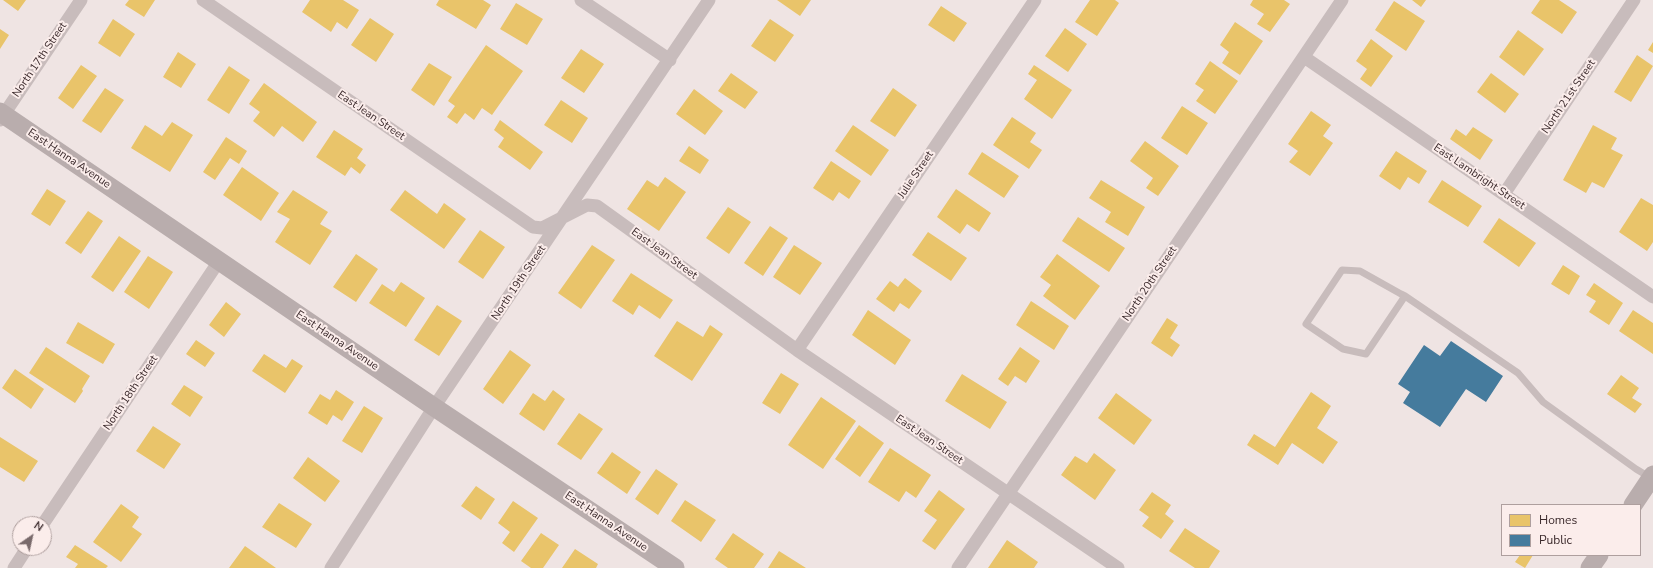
<!DOCTYPE html>
<style>
body{margin:0}
#map{position:relative;width:1653px;height:568px;overflow:hidden;background:#efe4e3;font-family:"Nunito Sans",sans-serif}
canvas{display:block}
.legend{position:absolute;left:1501px;top:504px;width:140px;height:52px;box-sizing:border-box;background:#fbedeb;border:1px solid #ae9f9e;margin:0;padding:5px 7px;list-style:none;font-size:12px;color:#3a292b}
.legend li{display:flex;align-items:center;gap:8px;height:20px}
.legend b{width:20px;border:1px solid #ae9f9e}
.north{position:absolute;left:12px;top:516px;width:40px;height:40px;box-sizing:border-box;background:#fbedeb;border:1px solid #ae9f9e;border-radius:50%;rotate:34deg;font-size:11px;font-weight:700;line-height:16px;text-align:center;color:#3a292b}
.north::after{content:'';display:block;margin:auto;width:14px;height:18px;background:#796a6b;clip-path:polygon(50% 0,100% 100%,50% 72%,0 100%)}
</style>
<div id="map">
<canvas width="1653" height="568"></canvas>
<ul class="legend">
<li><b style="height:11px;background:#e9c46a"></b>Homes</li>
<li><b style="height:11px;background:#457b9d"></b>Public</li>
</ul>
<div class="north">N</div>
</div>
<script>
const c = document.querySelector('canvas').getContext('2d');
c.lineJoin = 'round';
function paint(path, color) {
  c.fillStyle = color;
  c.fill(path, 'evenodd');
}
function poly(rows) {
  const path = new Path2D();
  for (const r of rows) {
    path.moveTo(r[0], r[1]);
    for (let i = 2; i < r.length; i += 2) path.lineTo(r[i], r[i + 1]);
  }
  return path;
}
function strokePath(path, color, width, dash) {
  c.strokeStyle = color;
  c.lineWidth = width;
  c.lineCap = dash ? 'butt' : 'round';
  c.setLineDash(dash || []);
  c.stroke(path);
}
function label(font, color, halo, rows, align = 'center') {
  c.font = font + ' "Nunito Sans",sans-serif';
  c.lineWidth = 4;
  c.setLineDash([]);
  c.textBaseline = 'middle';
  c.strokeStyle = halo;
  c.fillStyle = color;
  for (const [text, x, y, turn = 0] of rows) {
    c.save();
    c.translate(x, y);
    c.rotate((+turn || 0) * Math.PI / 180);
    c.textAlign = isNaN(turn) ? turn : align;
    if (halo) c.strokeText(text, 0, 0);
    c.fillText(text, 0, 0);
    c.restore();
  }
}
paint(poly([
 [3,0,26,0,18,11],
 [129,0,155,0,144,17,125,5],
 [310,0,343,0,359,10,347,29,337,22,331,32,302,12],
 [439,0,483,0,491,5,476,29,436,5],
 [777,0,811,0,800,16],
 [1090,0,1115,0,1119,3,1097,36,1075,22],
 [1253,0,1284,0,1290,4,1270,32,1257,24,1264,14,1250,5],
 [1412,0,1426,0,1421,7],
 [1540,0,1559,0,1577,12,1562,34,1531,13],
 [1394,1,1425,21,1406,51,1375,30],
 [516,3,543,19,527,45,500,29],
 [941,6,967,23,954,42,928,25],
 [370,18,394,34,376,62,351,45],
 [113,19,135,34,120,57,98,43],
 [770,19,794,35,775,62,751,46],
 [1235,22,1263,41,1240,75,1222,63,1229,52,1220,45],
 [1065,28,1087,44,1068,72,1045,56],
 [0,29,9,35,0,49],
 [1518,30,1544,49,1524,76,1499,57],
 [1371,39,1393,56,1371,87,1360,79,1367,69,1356,61],
 [1653,42,1653,53,1648,50],
 [486,45,523,71,492,115,482,108,474,120,465,113,457,124,447,117,455,106,448,101],
 [581,49,604,64,584,93,561,78],
 [178,52,196,64,181,88,163,77],
 [1637,55,1653,66,1631,102,1614,92],
 [1210,61,1238,81,1215,114,1196,101,1204,90,1195,84],
 [429,63,452,77,434,106,411,90],
 [81,65,97,76,73,109,58,98],
 [1034,65,1072,90,1052,119,1024,99,1037,80,1028,74],
 [229,66,250,80,229,114,207,100],
 [731,73,758,92,745,109,718,91],
 [1491,73,1519,94,1505,113,1477,92],
 [264,83,317,122,303,142,282,126,274,137,253,121,260,112,249,104],
 [105,88,124,100,101,133,82,121],
 [893,88,917,105,895,137,870,121],
 [694,89,723,111,705,135,676,114],
 [561,100,588,118,572,143,544,125],
 [1182,106,1208,123,1187,155,1161,138],
 [1311,111,1331,125,1323,136,1333,143,1310,176,1289,162,1298,151,1288,144],
 [1012,117,1036,133,1030,142,1042,150,1029,169,993,145],
 [500,120,543,152,530,170,498,147,504,138,494,130],
 [172,122,193,135,170,172,131,148,145,125,162,136],
 [853,125,889,150,871,176,835,151],
 [1593,125,1617,138,1611,149,1623,155,1604,188,1592,182,1586,193,1563,180],
 [1473,127,1493,140,1480,160,1450,139,1456,129,1466,136],
 [334,130,363,149,357,158,366,165,360,174,351,167,345,176,316,157],
 [226,137,247,151,239,164,230,158,215,180,203,172],
 [1145,141,1179,166,1158,196,1146,188,1153,178,1130,161],
 [689,146,709,160,700,174,679,161],
 [1396,151,1427,171,1419,184,1408,177,1400,190,1379,176],
 [982,152,1019,176,1004,198,968,174],
 [831,161,861,181,849,199,839,192,833,201,813,188],
 [242,167,279,193,261,221,223,195],
 [665,177,686,192,659,231,627,209,647,180,658,187],
 [1101,180,1145,207,1128,236,1105,222,1111,212,1089,198],
 [1442,180,1482,206,1468,227,1428,202],
 [47,189,66,201,50,226,31,214],
 [956,189,991,213,979,232,967,224,960,234,937,217],
 [293,190,328,212,320,224,332,231,310,265,275,242,290,219,277,212],
 [405,190,437,214,444,203,466,219,444,249,390,210],
 [1641,198,1653,205,1653,242,1647,251,1619,232],
 [728,207,751,222,729,254,706,238],
 [88,211,103,221,81,254,65,243],
 [1078,217,1125,248,1109,272,1062,241],
 [1499,218,1536,243,1519,267,1483,242],
 [770,226,788,238,763,276,744,263],
 [480,230,505,247,483,279,458,262],
 [928,232,967,258,951,281,912,255],
 [119,236,141,251,113,292,91,277],
 [592,245,615,260,581,309,558,293],
 [794,245,822,263,800,295,773,277],
 [356,254,378,269,356,302,333,287],
 [1057,254,1100,286,1075,320,1043,296,1051,285,1040,277],
 [148,256,173,272,149,309,124,292],
 [1563,265,1580,276,1569,295,1551,284],
 [631,273,673,300,660,319,639,305,633,315,612,301],
 [905,278,922,291,909,309,900,303,894,312,876,299,890,281,898,287],
 [401,282,425,298,406,327,369,303,382,284,394,292],
 [1594,283,1623,303,1609,325,1589,312,1596,301,1586,295],
 [1031,301,1069,326,1054,350,1016,325],
 [226,302,241,314,224,337,209,325],
 [437,305,462,321,439,356,414,340],
 [868,310,911,340,895,365,852,335],
 [1633,310,1653,323,1653,354,1619,331],
 [1167,318,1178,325,1170,338,1180,345,1172,357,1151,343],
 [677,321,703,337,710,325,723,334,692,381,654,356],
 [78,322,115,344,103,364,66,343],
 [196,340,215,353,205,367,186,354],
 [46,347,90,376,82,389,83,391,75,403,29,373],
 [1020,347,1040,361,1026,383,1015,376,1008,386,998,379],
 [510,350,531,365,503,404,483,389],
 [264,354,286,368,292,359,303,366,285,393,252,371],
 [15,369,44,389,31,409,2,388],
 [781,373,799,384,780,414,762,403],
 [962,374,1007,402,990,429,945,401],
 [1621,375,1639,388,1632,398,1642,404,1635,413,1607,394],
 [184,385,203,397,190,417,171,404],
 [336,390,354,402,342,421,333,415,327,425,308,413,320,394,330,400],
 [553,390,565,399,544,431,519,414,533,393,545,401],
 [1311,392,1331,406,1317,428,1338,442,1323,464,1292,443,1278,465,1247,445,1254,434,1275,447],
 [1116,393,1152,420,1134,445,1098,418],
 [821,397,856,421,823,469,788,445],
 [364,406,383,418,362,453,342,441],
 [579,413,603,429,581,460,557,444],
 [859,425,884,443,860,477,835,459],
 [153,426,181,444,164,469,136,451],
 [0,437,38,461,24,482,0,467],
 [890,448,931,475,916,498,906,491,899,502,868,482],
 [612,452,641,472,627,494,597,473],
 [1094,453,1116,470,1095,500,1061,475,1075,456,1087,463],
 [308,457,340,481,325,502,293,478],
 [656,469,678,484,658,515,635,499],
 [476,486,495,499,481,520,461,506],
 [939,490,965,509,935,550,922,541,937,520,924,511],
 [1152,492,1171,505,1165,514,1174,521,1161,539,1142,526,1149,517,1139,510],
 [685,500,716,520,701,542,671,521],
 [513,501,538,518,514,552,502,543,510,532,498,523],
 [279,503,312,524,296,548,262,527],
 [121,504,139,517,132,527,142,534,121,562,93,542],
 [1185,528,1220,551,1209,568,1195,568,1169,551],
 [541,533,559,545,543,568,531,568,521,561],
 [733,533,764,554,754,568,728,568,715,559],
 [1007,540,1038,562,1034,568,988,568],
 [75,545,108,566,106,568,75,568,78,564,66,557],
 [245,546,276,568,229,568],
 [575,549,598,564,596,568,562,568],
 [779,551,806,568,768,568],
 [1520,555,1533,555,1525,568,1515,562]
]), '#e9c46a');
paint(poly([
 [1451,341,1503,376,1486,402,1466,389,1440,427,1403,403,1410,392,1398,384,1424,345,1440,356]
]), '#457b9d');
strokePath(poly([
 [1405,296,1366,354,1343,349,1306,324,1342,270,1360,271,1401,294,1405,296,1518,373,1543,402,1636,469,1651,478]
]), '#c8bcbc', 7);
strokePath(poly([
 [203,0,533,227,542,228,587,205,597,206,797,350,1118,568],
 [581,0,670,60],
 [1304,57,1653,297],
 [0,120,81,0],
 [1504,194,1634,0],
 [797,350,1035,0],
 [43,524,219,261],
 [14,568,27,548],
 [331,568,434,407,709,0],
 [958,568,1342,0]
]), '#c8bcbc', 13);
strokePath(poly([
 [0,112,434,407,675,568],
 [1633,505,1653,475],
 [1590,568,1599,555]
]), '#b9adad', 19);
label('11px', '#3a292b', '#fbedeb', [
 ["North 17th Street",40,60,-56],
 ["North 21st Street",1569,97,-56],
 ["East Jean Street",371,116,34],
 ["East Hanna Avenue",69,159,34],
 ["Julie Street",916,175,-56],
 ["East Lambright Street",1479,177,34],
 ["East Jean Street",664,254,36],
 ["North 19th Street",519,283,-56],
 ["North 20th Street",1150,284,-56],
 ["East Hanna Avenue",337,341,34],
 ["North 18th Street",131,393,-56],
 ["East Jean Street",929,440,34],
 ["East Hanna Avenue",606,522,34]
]);
</script>
